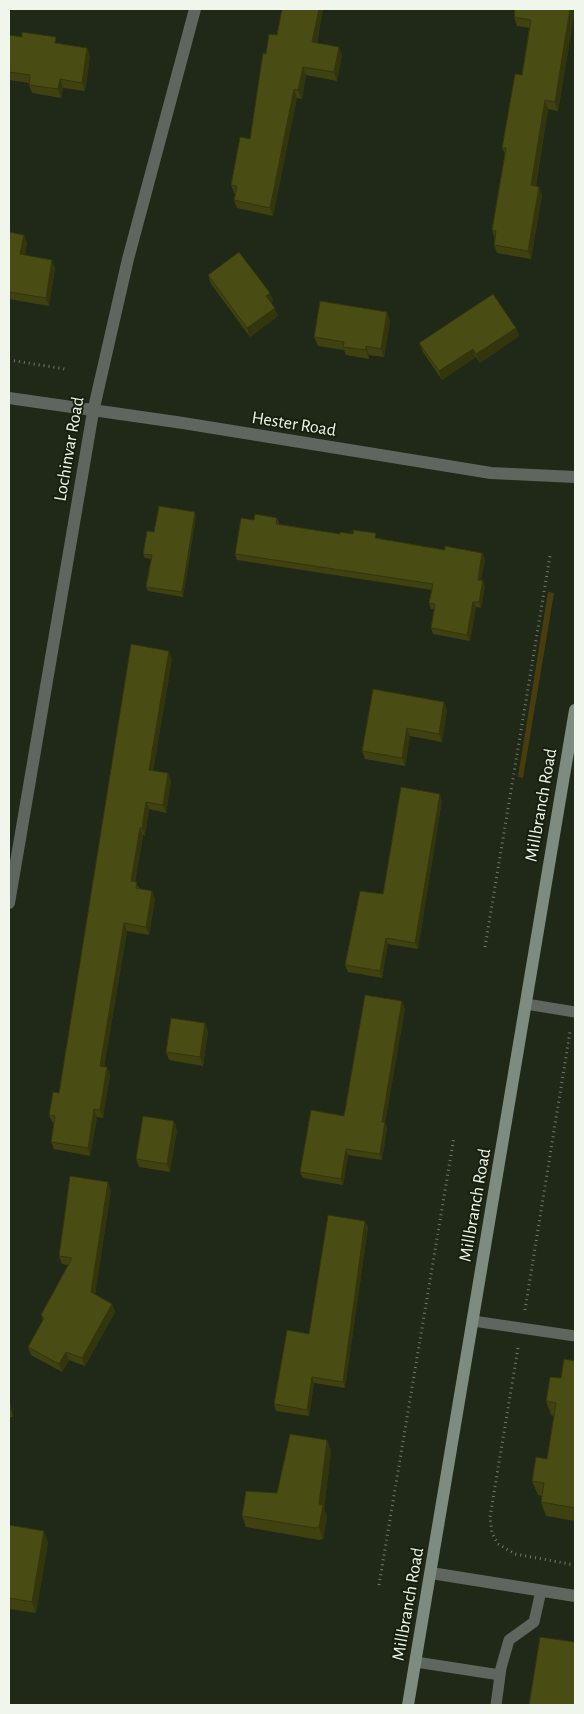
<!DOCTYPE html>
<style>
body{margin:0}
#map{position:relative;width:584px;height:1714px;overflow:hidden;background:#202818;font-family:"Alegreya Sans",sans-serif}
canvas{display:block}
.frame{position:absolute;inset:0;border:10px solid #f0f6eb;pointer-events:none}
</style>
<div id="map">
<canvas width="584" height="1714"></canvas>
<div class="frame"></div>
</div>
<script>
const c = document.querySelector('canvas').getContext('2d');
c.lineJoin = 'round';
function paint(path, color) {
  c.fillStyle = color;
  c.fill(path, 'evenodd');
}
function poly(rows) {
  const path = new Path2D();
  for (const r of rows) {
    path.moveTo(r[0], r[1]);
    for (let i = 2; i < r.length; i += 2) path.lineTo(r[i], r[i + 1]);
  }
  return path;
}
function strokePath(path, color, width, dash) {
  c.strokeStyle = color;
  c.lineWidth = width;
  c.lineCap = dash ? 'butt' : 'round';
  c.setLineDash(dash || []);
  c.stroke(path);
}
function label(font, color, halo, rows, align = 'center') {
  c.font = font + ' "Alegreya Sans",sans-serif';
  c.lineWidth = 4;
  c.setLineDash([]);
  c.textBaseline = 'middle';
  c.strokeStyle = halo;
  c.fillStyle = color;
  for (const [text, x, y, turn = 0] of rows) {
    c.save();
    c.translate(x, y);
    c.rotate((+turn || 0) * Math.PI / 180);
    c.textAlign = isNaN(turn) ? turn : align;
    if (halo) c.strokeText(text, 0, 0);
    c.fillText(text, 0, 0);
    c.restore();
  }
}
paint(poly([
 [548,592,554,593,523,778,518,777]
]), '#493d0f');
strokePath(poly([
 [9,360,65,369],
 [485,947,550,556],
 [525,1310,570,1032],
 [518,1348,490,1517,492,1533,498,1544,515,1554,575,1565],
 [379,1585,454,1137]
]), '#72796b', 3, [1, 4]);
strokePath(poly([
 [526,1004,575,1012],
 [473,1321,575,1336],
 [416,1662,500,1675],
 [496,1705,501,1668,509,1640,534,1622,541,1591]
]), '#5e665f', 11);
strokePath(poly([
 [9,398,183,423,491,473,575,477],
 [9,903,93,412,128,259,195,9],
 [431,1573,575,1596]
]), '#5e665f', 12);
strokePath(poly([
 [408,1705,575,710]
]), '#7e8b80', 12);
paint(poly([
 [282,9,323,9,317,43,342,55,337,81,306,75,302,99,297,98,273,216,237,208,234,200,235,194,234,193,231,185,250,139,266,54,277,35],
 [515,9,575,9,558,111,548,109,536,186,542,195,531,259,497,253,494,245,495,239,492,230,505,154,502,148,522,75,529,28,517,26,514,17],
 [9,35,87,48,90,56,85,91,63,88,61,98,32,93,29,85,29,83,9,80],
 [9,232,24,235,27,243,25,255,55,268,49,306,9,299],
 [208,275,270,293,273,301,271,303,278,316,250,337,211,284],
 [387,312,390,321,384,357,369,355,369,359,346,355,344,350,318,346,314,337],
 [516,328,519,336,480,363,476,357,442,380,423,352,419,343],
 [196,516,183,597,148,591,146,587,151,559,145,558,143,554,154,532],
 [277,518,279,524,340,534,377,538,445,550,482,553,485,559,481,580,485,586,481,608,476,607,470,641,433,634,431,628,434,609,431,609,429,603,432,590,237,560,235,554,254,520],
 [172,659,153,771,168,773,171,781,166,813,149,809,145,836,143,835,135,882,139,888,152,891,155,899,149,935,127,931,104,1067,107,1067,110,1075,103,1118,97,1117,90,1156,54,1149,51,1142,54,1123,52,1122,49,1115,59,1093],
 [444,702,447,710,442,742,410,736,405,766,365,759,362,751],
 [442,800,418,949,388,944,382,978,348,972,345,965,383,894],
 [405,1008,385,1123,387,1128,382,1160,348,1155,343,1185,303,1178,300,1172,344,1116],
 [205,1023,208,1032,203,1066,169,1060,166,1052],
 [177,1130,170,1172,139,1167,136,1159],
 [111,1190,95,1295,112,1304,115,1312,85,1366,69,1360,62,1372,31,1355,28,1347,43,1321,41,1315,68,1265,62,1264,59,1256],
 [368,1227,345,1388,314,1383,309,1416,276,1411,274,1404,309,1334],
 [575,1361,575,1521,546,1516,541,1502,542,1496,538,1495,532,1481,547,1459,554,1416,551,1415,546,1401,561,1378],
 [9,1397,13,1417,9,1417],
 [327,1440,331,1451,324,1509,327,1517,323,1539,319,1540,246,1527,242,1516,277,1493],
 [9,1525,48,1542,36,1613,9,1609]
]), '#3f4110');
paint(poly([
 [319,9,323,9,315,50,312,42],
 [570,9,575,9,558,111,555,102],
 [339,47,342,55,337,81,334,72],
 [87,48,90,56,85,91,82,83],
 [303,67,306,75,302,99,298,90],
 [60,79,63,88,61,98,58,89],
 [294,89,297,98,273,216,270,208],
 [545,100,548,109,534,194,531,185],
 [539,187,542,195,531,259,528,251],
 [24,235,27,243,24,263,20,254],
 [52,260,55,268,49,306,46,298],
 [270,293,273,301,269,304,266,296],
 [275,308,278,316,250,337,247,328],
 [387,312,390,321,384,357,381,349],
 [516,328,519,336,480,363,476,354],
 [366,346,369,355,369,359,366,350],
 [473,349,476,357,442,380,439,371],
 [195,512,196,516,183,597,182,592],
 [482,553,485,559,480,585,478,580],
 [483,580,485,586,481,608,479,602],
 [473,602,476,607,470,641,467,635],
 [169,651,172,659,152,778,149,770],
 [444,702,447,710,442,742,439,734],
 [407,728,410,736,405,766,402,758],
 [168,773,171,781,166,813,163,805],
 [440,794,442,800,418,949,415,943],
 [146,802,149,809,145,836,142,828],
 [140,828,143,835,134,889,131,881],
 [152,891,155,899,149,935,146,927],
 [124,923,127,931,103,1074,100,1066],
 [386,938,388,944,382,978,380,971],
 [402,1001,405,1008,385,1123,387,1128,382,1160,380,1154,382,1122],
 [205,1023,208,1032,203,1066,200,1057],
 [107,1067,110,1075,103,1118,100,1110],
 [94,1109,97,1117,90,1156,88,1148],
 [174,1121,177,1130,170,1172,167,1164],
 [346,1149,348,1155,343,1185,341,1179],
 [108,1182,111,1190,94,1301,91,1292],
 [365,1221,368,1227,345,1388,343,1382],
 [112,1304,115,1312,85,1366,82,1358],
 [66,1352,69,1360,62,1372,59,1364],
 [312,1377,314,1383,309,1416,307,1410],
 [9,1397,13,1417,10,1408],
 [327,1440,331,1451,324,1509,327,1517,323,1539,319,1527,319,1504],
 [44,1531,48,1542,36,1613,32,1602]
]), '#33350d');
const building = poly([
 [282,9,319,9,312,42,339,47,334,72,303,67,298,90,294,89,270,208,234,200,237,186,231,185,240,137,250,139,263,53,266,54,269,34,277,35,282,9],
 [515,9,570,9,555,102,545,100,531,185,539,187,528,251,494,245,496,231,492,230,506,148,502,148,515,74,522,75,531,20,514,17,515,9],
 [22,32,56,37,55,43,87,48,82,83,60,79,58,89,29,85,30,75,9,72,9,35,22,37,22,32],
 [9,232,24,235,20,254,52,260,46,298,9,292,9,232],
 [239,252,270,293,266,296,275,308,247,328,208,275,239,252],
 [493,294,516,328,476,354,473,349,439,371,419,343,493,294],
 [320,301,387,312,381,349,366,346,366,350,343,347,344,342,314,337,320,301],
 [159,506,195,512,182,592,146,587,152,555,143,554,147,531,154,532,159,506],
 [255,514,277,518,276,524,340,534,340,532,353,534,353,530,376,533,375,538,445,550,445,546,482,553,478,580,483,580,479,602,473,602,467,635,431,628,435,604,429,603,433,584,235,554,241,518,254,520,255,514],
 [131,644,169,651,149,770,168,773,163,805,146,802,142,828,140,828,131,881,137,882,136,888,152,891,146,927,124,923,100,1066,107,1067,100,1110,94,1109,88,1148,51,1142,55,1116,49,1115,53,1092,59,1093,131,644],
 [373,689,444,702,439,734,407,728,402,758,362,751,373,689],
 [401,787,440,794,415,943,386,938,380,971,345,965,360,891,383,894,401,787],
 [365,995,402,1001,382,1122,385,1122,380,1154,346,1149,341,1179,300,1172,311,1110,344,1116,365,995],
 [171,1018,205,1023,200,1057,166,1052,171,1018],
 [143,1116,174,1121,167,1164,136,1159,143,1116],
 [70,1176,108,1182,91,1292,112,1304,82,1358,66,1352,59,1364,28,1347,44,1318,41,1315,72,1258,59,1256,70,1176],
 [328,1215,365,1221,343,1382,312,1377,307,1410,274,1404,287,1330,309,1334,328,1215],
 [564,1359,575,1361,575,1508,541,1502,544,1483,532,1481,536,1457,547,1459,556,1403,546,1401,550,1377,561,1378,564,1359],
 [290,1434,327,1440,319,1504,323,1505,319,1527,315,1528,242,1516,246,1491,277,1493,290,1434],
 [9,1525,44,1531,32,1602,9,1598,9,1525],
 [540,1637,575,1642,575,1705,529,1705,540,1637]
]);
paint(building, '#494c13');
strokePath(building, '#33350d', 1);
label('18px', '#f0f6eb', '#171f0f', [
 ["Hester Road",294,424,9],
 ["Lochinvar Road",69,449,-80],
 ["Millbranch Road",541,805,-80],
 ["Millbranch Road",475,1205,-80],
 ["Millbranch Road",408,1604,-80]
]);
</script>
